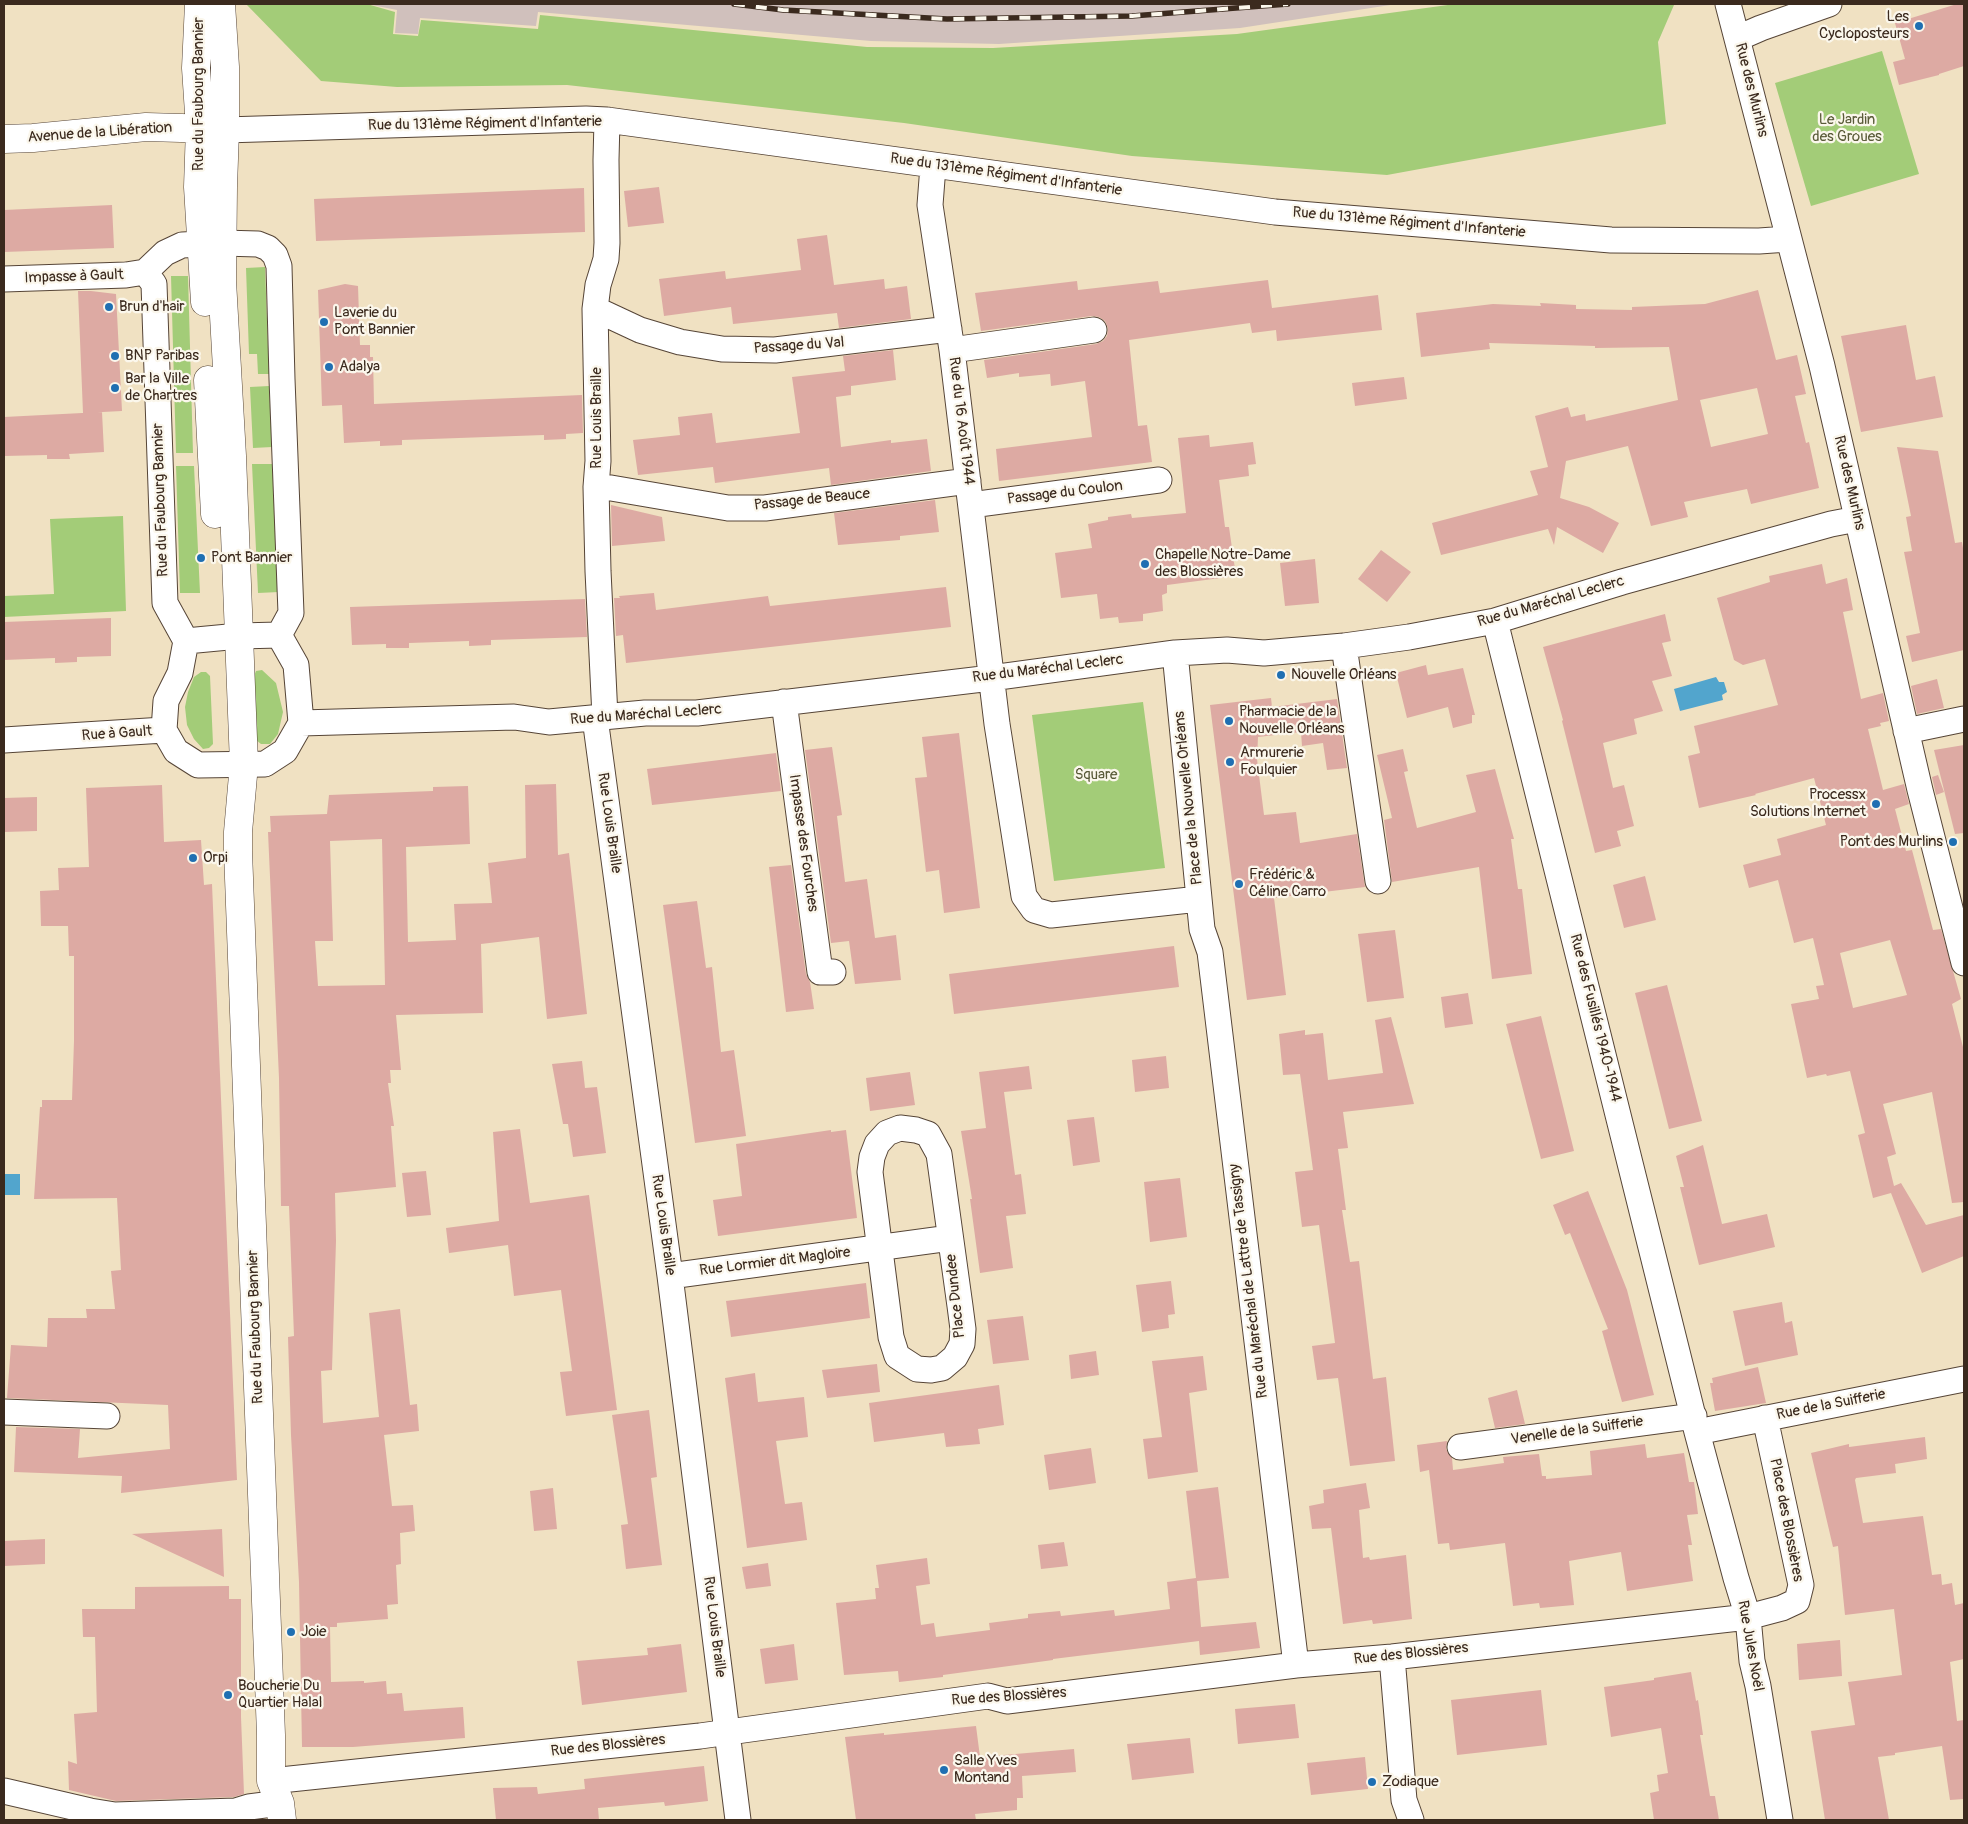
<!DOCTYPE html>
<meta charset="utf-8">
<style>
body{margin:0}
#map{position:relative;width:1968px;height:1824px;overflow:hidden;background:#f0e1c2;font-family:Pangolin,sans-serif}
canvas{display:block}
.frame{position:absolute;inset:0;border:5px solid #3b2a1e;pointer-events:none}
</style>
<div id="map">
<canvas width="1968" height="1824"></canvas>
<div class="frame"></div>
</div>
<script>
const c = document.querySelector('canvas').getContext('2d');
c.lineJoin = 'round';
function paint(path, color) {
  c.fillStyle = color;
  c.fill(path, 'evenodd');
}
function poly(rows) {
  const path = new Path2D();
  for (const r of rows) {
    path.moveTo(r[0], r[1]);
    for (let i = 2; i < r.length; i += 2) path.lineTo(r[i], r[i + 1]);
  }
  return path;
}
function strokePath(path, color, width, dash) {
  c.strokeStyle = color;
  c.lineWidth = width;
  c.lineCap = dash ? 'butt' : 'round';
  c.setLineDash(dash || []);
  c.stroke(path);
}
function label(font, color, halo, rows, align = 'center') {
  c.font = font + ' Pangolin,sans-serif';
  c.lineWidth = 4.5;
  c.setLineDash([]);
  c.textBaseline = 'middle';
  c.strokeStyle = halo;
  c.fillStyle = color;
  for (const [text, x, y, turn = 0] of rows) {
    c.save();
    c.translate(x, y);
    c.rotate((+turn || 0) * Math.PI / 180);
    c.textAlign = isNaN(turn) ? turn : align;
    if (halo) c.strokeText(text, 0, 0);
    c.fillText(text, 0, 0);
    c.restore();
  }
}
paint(poly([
 [367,4,1397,4,1240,28,999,44,871,41,538,12,536,26,420,18,418,34,395,33,397,10]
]), '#d0c0bc');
paint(poly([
 [246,4,367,4,395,12,393,34,418,36,421,20,538,29,540,15,867,47,993,48,1237,34,1455,4,1674,5,1658,42,1666,124,1387,175,1132,156,904,123,567,85,397,87,321,81],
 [1882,51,1919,174,1811,206,1775,83],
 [265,267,269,374,258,374,257,354,249,354,246,268],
 [171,276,188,276,193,453,176,453],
 [269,386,272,447,253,448,250,387],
 [252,464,273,464,279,592,258,593],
 [176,466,194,466,200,593,180,593],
 [123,516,126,611,4,617,4,596,54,594,50,519],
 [262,670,276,683,283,712,278,734,270,744,261,744,256,740,254,676,256,671],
 [201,672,206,672,210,676,213,744,209,748,203,749,194,739,187,725,185,707,188,692,194,677],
 [1143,702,1165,868,1054,881,1032,715]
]), '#a3cc78');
paint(poly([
 [1716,677,1719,682,1724,682,1727,692,1722,695,1723,700,1680,711,1674,689],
 [4,1174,20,1174,20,1195,4,1195]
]), '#52a5cd');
paint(poly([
 [1957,4,1964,4,1964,66,1939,74,1939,75,1899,85,1893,62,1905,59,1895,23],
 [659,187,664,223,628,227,624,191],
 [584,188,585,232,316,241,314,199],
 [112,205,114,248,4,252,4,210],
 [827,235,834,285,884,279,885,289,907,286,911,319,839,328,837,313,733,324,731,307,664,316,659,279,725,271,726,279,801,270,797,239],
 [1268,280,1272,308,1378,295,1382,330,1277,341,1276,330,1252,333,1250,323,1129,340,1138,426,1147,425,1152,462,999,481,996,449,1092,437,1085,381,1051,386,1050,374,1019,377,1019,373,987,378,984,360,1096,344,1103,341,1107,336,1108,328,1105,321,1099,317,1092,316,981,331,975,293,1077,281,1078,290,1158,281,1160,293],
 [345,284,358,286,360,345,370,345,370,357,373,357,374,404,582,395,583,433,566,434,566,439,544,440,544,435,402,440,402,445,380,446,380,441,344,443,342,405,322,406,318,290],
 [1758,290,1776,360,1797,355,1806,394,1795,396,1806,443,1809,442,1819,488,1751,504,1747,489,1684,502,1688,517,1651,526,1628,446,1566,461,1560,498,1589,507,1619,523,1603,553,1557,527,1554,545,1548,529,1441,555,1432,523,1538,495,1530,471,1548,467,1535,416,1568,407,1571,417,1585,414,1586,421,1678,400,1669,347,1595,348,1595,346,1489,343,1490,349,1421,357,1416,313,1493,304,1541,306,1540,303,1576,305,1576,309,1632,310,1632,307,1705,304],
 [1757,388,1768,434,1711,447,1700,400],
 [78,291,91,291,116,294,122,411,83,413],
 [1906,325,1916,380,1935,376,1943,417,1861,432,1841,336],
 [893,350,896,380,851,386,851,395,836,397,841,447,891,440,891,443,927,439,931,471,831,485,829,468,715,483,713,467,638,475,633,440,680,435,678,417,712,413,716,443,800,433,792,377,845,371,843,356],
 [1404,377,1407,399,1355,406,1352,383],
 [102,412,104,452,69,454,70,459,47,459,47,455,4,456,4,417],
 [1209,435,1210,447,1253,442,1256,464,1248,465,1249,476,1219,480,1225,527,1229,527,1236,576,1167,585,1167,593,1162,595,1163,611,1143,614,1143,621,1119,623,1118,617,1100,619,1097,594,1061,598,1055,553,1092,548,1088,524,1108,520,1108,517,1131,514,1132,518,1186,513,1178,438],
 [1897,447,1938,451,1955,543,1962,542,1964,554,1964,650,1912,662,1906,636,1920,633,1904,552,1912,551,1906,517,1911,516],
 [935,500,939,532,900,536,900,540,838,545,834,513],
 [611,505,662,517,665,541,612,546],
 [1381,550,1411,572,1387,602,1358,579],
 [1315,559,1319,603,1285,606,1280,563],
 [1822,564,1826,584,1847,578,1853,610,1843,612,1861,699,1883,693,1889,721,1880,723,1881,726,1868,729,1883,790,1904,784,1909,804,1895,809,1906,851,1912,850,1933,930,1941,929,1961,999,1952,1004,1964,1051,1964,1202,1952,1203,1932,1092,1883,1104,1896,1154,1887,1157,1894,1186,1901,1183,1926,1225,1964,1215,1964,1256,1922,1273,1891,1193,1873,1198,1858,1135,1865,1133,1850,1071,1827,1076,1826,1074,1807,1078,1791,1004,1819,999,1816,986,1824,985,1813,938,1794,943,1778,880,1749,888,1743,865,1781,855,1777,839,1826,825,1814,778,1755,794,1756,795,1699,808,1688,756,1700,753,1694,726,1778,705,1765,659,1743,665,1734,660,1717,598,1770,582,1769,576],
 [1890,940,1907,995,1853,1008,1840,953],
 [946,587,951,627,626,663,623,635,616,636,614,598,620,598,619,596,654,593,656,610,768,596,770,606],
 [585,599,587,637,491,640,491,645,469,646,469,641,409,643,409,648,386,648,386,644,352,645,350,607],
 [1665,614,1671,641,1662,643,1672,676,1652,681,1663,711,1634,719,1637,734,1603,743,1613,788,1624,785,1634,826,1617,831,1621,846,1595,853,1562,721,1563,720,1543,647],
 [111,618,111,656,77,657,77,662,55,663,55,658,4,660,4,622],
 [1426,665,1428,675,1463,668,1475,715,1472,715,1472,723,1453,728,1448,707,1407,718,1396,673],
 [1937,679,1944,708,1917,714,1911,686],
 [1271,698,1272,707,1337,699,1347,768,1327,770,1323,743,1302,746,1301,732,1258,737,1257,759,1264,815,1296,812,1300,843,1357,834,1365,887,1274,898,1286,995,1247,1000,1210,705],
 [959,733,980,908,944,913,939,870,926,872,915,778,927,777,922,737],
 [1964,745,1964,833,1955,834,1934,750],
 [832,747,842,815,837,816,845,882,867,879,875,938,896,935,901,980,855,984,849,941,831,943,805,750],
 [1403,749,1408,771,1404,772,1417,828,1476,812,1466,775,1495,769,1514,839,1511,839,1518,889,1522,889,1532,974,1492,979,1479,867,1392,882,1384,820,1392,818,1377,755],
 [776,753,781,791,652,805,647,769],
 [1938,775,1944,792,1936,795,1932,777],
 [556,784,558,855,569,853,587,1014,547,1019,539,937,481,944,483,1013,396,1015,401,1070,390,1070,391,1083,388,1083,394,1126,391,1126,396,1187,335,1193,336,1241,332,1370,321,1371,323,1423,379,1417,369,1313,400,1309,410,1405,417,1404,419,1431,384,1435,392,1506,413,1505,415,1531,400,1533,401,1564,396,1565,398,1604,387,1605,388,1619,337,1623,337,1627,330,1627,331,1682,364,1681,364,1683,386,1681,387,1694,402,1693,404,1711,463,1707,465,1738,353,1747,302,1747,299,1582,291,1435,288,1337,294,1336,289,1206,281,1206,279,1078,268,832,271,832,270,816,327,814,329,795,433,791,433,787,468,786,470,844,406,847,408,942,456,940,454,904,492,903,488,863,526,858,525,785],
 [382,839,385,985,318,986,315,941,333,941,330,841],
 [162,785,164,842,201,840,204,885,212,884,237,1480,121,1493,122,1476,14,1472,16,1427,80,1429,78,1458,170,1449,168,1405,7,1398,11,1345,47,1347,48,1318,87,1318,86,1309,115,1309,111,1271,121,1270,117,1198,34,1199,40,1107,42,1107,42,1100,72,1100,74,1041,74,956,69,956,68,926,41,926,40,891,59,890,58,868,89,867,86,788],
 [37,797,37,831,4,832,4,798],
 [791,865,806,974,810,982,814,1009,786,1012,769,867],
 [1645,876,1656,920,1624,928,1613,885],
 [697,901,706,968,712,967,721,1052,734,1050,746,1136,695,1143,663,905],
 [1395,930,1404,998,1367,1002,1358,934],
 [1174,946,1179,987,954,1014,949,974],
 [1667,985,1702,1121,1669,1129,1635,993],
 [1468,993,1473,1024,1445,1028,1441,997],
 [1541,1016,1574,1151,1541,1159,1506,1024],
 [1391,1017,1414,1104,1343,1112,1348,1148,1338,1149,1346,1210,1342,1210,1350,1262,1359,1261,1373,1379,1386,1377,1395,1461,1350,1466,1338,1378,1317,1380,1312,1346,1335,1343,1319,1225,1302,1227,1295,1172,1313,1170,1300,1074,1283,1075,1279,1034,1305,1030,1305,1035,1323,1033,1328,1080,1383,1073,1375,1020],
 [1166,1056,1169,1088,1135,1092,1132,1060],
 [582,1061,585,1088,597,1087,606,1153,573,1157,568,1124,563,1124,552,1064],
 [1029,1066,1032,1089,1004,1092,1015,1175,1021,1174,1026,1214,1006,1216,1013,1268,980,1273,970,1199,972,1199,961,1131,986,1128,979,1072],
 [910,1072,915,1105,870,1111,866,1078],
 [1094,1117,1100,1162,1073,1166,1067,1120],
 [520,1129,530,1203,589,1195,617,1410,566,1416,560,1372,572,1371,561,1290,514,1296,508,1245,449,1253,446,1228,499,1221,493,1132],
 [831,1130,831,1132,846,1130,857,1218,718,1236,713,1200,742,1196,736,1144],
 [1703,1145,1722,1224,1767,1214,1775,1247,1699,1265,1680,1187,1684,1187,1676,1156],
 [426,1171,431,1215,407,1217,402,1173],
 [1180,1178,1187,1237,1150,1242,1144,1182],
 [1588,1191,1627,1290,1654,1395,1622,1402,1602,1331,1608,1329,1570,1233,1565,1235,1553,1205],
 [1171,1281,1175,1314,1168,1315,1169,1328,1142,1332,1136,1285],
 [866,1283,870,1318,731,1337,726,1301],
 [1782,1302,1785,1323,1792,1321,1798,1355,1745,1366,1733,1311],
 [1023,1316,1029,1360,993,1364,987,1320],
 [1096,1351,1099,1375,1071,1379,1069,1355],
 [1203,1356,1207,1390,1189,1393,1198,1472,1148,1479,1143,1439,1162,1437,1152,1361],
 [877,1364,880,1392,827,1398,822,1370],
 [1758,1367,1766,1403,1715,1411,1710,1383,1713,1383,1712,1378],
 [755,1373,758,1402,804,1397,808,1437,776,1441,785,1504,802,1502,807,1540,747,1548,725,1378],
 [999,1385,1004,1425,978,1429,980,1444,946,1447,944,1433,874,1442,869,1403],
 [1517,1390,1525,1424,1495,1428,1488,1398],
 [649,1410,657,1477,651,1478,662,1565,626,1569,621,1525,628,1524,612,1415],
 [1925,1437,1927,1459,1895,1464,1896,1473,1856,1478,1855,1480,1863,1523,1923,1516,1932,1575,1941,1574,1942,1585,1952,1583,1955,1605,1964,1603,1964,1659,1950,1662,1957,1721,1964,1720,1964,1799,1950,1800,1942,1746,1895,1753,1895,1755,1878,1757,1889,1820,1825,1820,1811,1731,1855,1725,1848,1682,1902,1675,1894,1609,1845,1615,1838,1546,1833,1547,1811,1453,1849,1444,1849,1447],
 [1447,1441,1446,1449,1452,1458,1453,1470,1504,1463,1503,1457,1539,1454,1542,1476,1546,1476,1546,1479,1592,1475,1590,1451,1645,1444,1647,1458,1684,1453,1689,1482,1694,1482,1698,1514,1687,1515,1692,1545,1688,1545,1693,1581,1627,1591,1621,1552,1569,1561,1574,1605,1540,1608,1539,1603,1513,1606,1505,1543,1450,1550,1449,1543,1438,1544,1429,1470,1420,1472,1417,1445],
 [1091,1448,1096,1483,1049,1490,1044,1455],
 [1366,1483,1370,1508,1359,1510,1363,1558,1369,1557,1370,1560,1406,1555,1412,1619,1373,1624,1372,1620,1343,1624,1331,1528,1312,1529,1309,1506,1324,1503,1323,1490],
 [1218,1487,1229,1578,1197,1581,1201,1627,1256,1622,1260,1648,1200,1655,1199,1641,1053,1659,1053,1660,943,1675,943,1677,899,1682,898,1671,844,1675,836,1603,876,1599,875,1588,879,1588,876,1565,927,1558,930,1584,916,1586,921,1625,934,1623,936,1637,990,1630,989,1623,1028,1618,1028,1614,1060,1611,1061,1616,1114,1610,1115,1616,1170,1609,1167,1582,1196,1578,1186,1491],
 [553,1488,557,1529,534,1531,530,1491],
 [222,1529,224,1577,132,1534,187,1531],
 [45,1539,45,1564,4,1566,4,1541],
 [1064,1542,1068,1566,1041,1569,1038,1545],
 [768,1563,771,1586,746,1589,742,1567],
 [229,1586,229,1599,241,1599,241,1717,244,1794,234,1797,116,1801,69,1790,68,1761,77,1764,74,1714,97,1712,95,1637,83,1637,82,1609,135,1609,135,1587],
 [1840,1640,1842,1676,1799,1680,1797,1644],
 [681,1644,687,1692,582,1705,577,1661,648,1655,647,1648],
 [794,1644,798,1680,765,1684,760,1649],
 [1691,1672,1696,1701,1698,1700,1703,1735,1700,1735,1710,1796,1715,1796,1719,1820,1654,1820,1650,1793,1659,1791,1657,1775,1668,1773,1661,1728,1611,1737,1604,1687,1654,1680,1654,1678],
 [1541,1690,1547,1745,1457,1755,1451,1700],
 [1295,1704,1299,1738,1238,1744,1235,1709],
 [976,1726,980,1757,1074,1749,1076,1772,1022,1776,1023,1798,1017,1798,1017,1810,975,1814,976,1820,856,1820,845,1737,884,1733,884,1735],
 [1190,1738,1194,1773,1132,1780,1127,1744],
 [1365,1757,1368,1789,1311,1795,1307,1763],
 [704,1766,708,1801,665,1806,664,1802,598,1808,599,1820,496,1820,493,1788,537,1787,538,1794,585,1789,584,1779]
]), '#ddaaa3');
const minor = poly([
 [1728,4,1822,366,1920,790,1964,963],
 [1738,38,1761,28,1829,4],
 [225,130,586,119,607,120,1275,212,1611,240,1759,241,1788,239],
 [933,166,930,205,952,350,997,724,1024,896,1034,910,1051,915,1199,899],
 [145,272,165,253,182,245,222,243,258,244,268,248,275,255,279,266,282,379,291,613,279,635,296,665,301,723],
 [145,272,154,284,165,603,186,641,180,673,166,701,164,730],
 [4,279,126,275,145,272],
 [595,309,640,330,680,342,722,349,775,350,949,329],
 [952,350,1094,330],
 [596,487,611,488,728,508,765,508,968,481],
 [971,505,1159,480],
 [1495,621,1697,1432,1736,1578,1748,1617,1752,1661,1758,1686,1780,1820],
 [186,641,239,636,279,635],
 [1344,646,1378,881],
 [1175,653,1202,929,1210,952,1296,1665],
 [784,702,820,972,833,972],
 [605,717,598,571,596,487,598,461,595,309,598,285,606,259,607,243,606,160,607,120],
 [595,718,670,1276,738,1820],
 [301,723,514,717,549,722,645,713,697,713,991,678,1175,653,1227,650,1264,653,1344,646,1409,637,1495,621,1622,582,1831,524,1857,519],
 [164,730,176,751,198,765,265,764,285,751,301,723],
 [1906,731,1964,719],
 [4,740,164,730],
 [900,1128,916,1130,928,1134,939,1154,960,1306,963,1329,962,1344,955,1357,942,1368,931,1370,917,1369,897,1356,891,1337,888,1313,870,1172,872,1157,877,1144,887,1133,900,1128],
 [670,1276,950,1238],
 [4,1412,107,1416],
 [1697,1432,1964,1379],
 [1460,1447,1694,1416],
 [1392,1657,1404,1800,1411,1820],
 [271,1781,700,1736,988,1696,1007,1701,1296,1665,1392,1657,1748,1617,1782,1608,1797,1601,1801,1585,1765,1418],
 [4,1791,90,1811,115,1815,236,1811,249,1807,280,1803]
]);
const secondary = poly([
 [199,4,196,68,200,128,198,187,205,302],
 [221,4,225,67,225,130,223,187,222,281,232,456,244,764,238,832,238,851,271,1735,271,1781,280,1803,282,1820],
 [4,139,33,138,146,127,216,129],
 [208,380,215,514]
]);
strokePath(minor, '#564537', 27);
strokePath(secondary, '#564537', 29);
strokePath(minor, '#fff', 25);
strokePath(secondary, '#fff', 28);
const rail = poly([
 [734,4,783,10,947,19,1132,16,1288,4]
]);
strokePath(rail, '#3b2a1e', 5.5);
strokePath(rail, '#fbf7ec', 4, [11]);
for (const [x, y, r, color] of [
 [1919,26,5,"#1f6fb2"],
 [109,307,5,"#1f6fb2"],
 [324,322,5,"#1f6fb2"],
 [115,356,5,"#1f6fb2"],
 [329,367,5,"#1f6fb2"],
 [115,388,5,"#1f6fb2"],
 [201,558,5,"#1f6fb2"],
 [1145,564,5,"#1f6fb2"],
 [1281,675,5,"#1f6fb2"],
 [1229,721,5,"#1f6fb2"],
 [1230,762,5,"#1f6fb2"],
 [1876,804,5,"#1f6fb2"],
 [1953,842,5,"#1f6fb2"],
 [193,858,5,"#1f6fb2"],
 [1239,884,5,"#1f6fb2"],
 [291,1632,5,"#1f6fb2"],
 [228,1695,5,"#1f6fb2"],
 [944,1770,5,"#1f6fb2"],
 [1372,1782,5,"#1f6fb2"]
]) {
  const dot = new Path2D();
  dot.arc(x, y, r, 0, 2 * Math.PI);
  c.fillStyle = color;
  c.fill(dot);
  strokePath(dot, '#fbf7ec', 2);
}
label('15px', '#3b2a1e', '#fbf7ec', [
 ["Les",1909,17,"right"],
 ["Cycloposteurs",1909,34,"right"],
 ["Brun d'hair",119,307],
 ["Laverie du",334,313],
 ["Pont Bannier",334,330],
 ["BNP Paribas",125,356],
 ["Adalya",339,367],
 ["Bar la Ville",125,379],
 ["de Chartres",125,396],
 ["Chapelle Notre-Dame",1155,555],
 ["des Blossières",1155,572],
 ["Pont Bannier",211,558],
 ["Nouvelle Orléans",1291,675],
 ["Pharmacie de la",1239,712],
 ["Nouvelle Orléans",1239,729],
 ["Armurerie",1240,753],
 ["Foulquier",1240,770],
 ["Processx",1866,795,"right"],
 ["Solutions Internet",1866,812,"right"],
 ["Pont des Murlins",1943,842,"right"],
 ["Orpi",203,858],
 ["Frédéric &",1249,875],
 ["Céline Carro",1249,892],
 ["Joie",301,1632],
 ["Boucherie Du",238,1686],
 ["Quartier Halal",238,1703],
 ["Salle Yves",954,1761],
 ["Montand",954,1778],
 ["Zodiaque",1382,1782]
], 'left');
label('15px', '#3b2a1e', '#fbf7ec', [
 ["Rue des Murlins",1751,90,76],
 ["Rue du Faubourg Bannier",199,94,-90],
 ["Rue du 131ème Régiment d'Infanterie",485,124,-1],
 ["Avenue de la Libération",100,133,-4],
 ["Rue du 131ème Régiment d'Infanterie",1006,175,8],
 ["Rue du 131ème Régiment d'Infanterie",1409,223,5],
 ["Impasse à Gault",74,277,-2],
 ["Passage du Val",799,346,-4],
 ["Rue Louis Braille",597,418,-90],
 ["Rue du 16 Août 1944",961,421,83],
 ["Rue des Murlins",1849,483,77],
 ["Passage du Coulon",1065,493,-7],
 ["Rue du Faubourg Bannier",161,500,-92],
 ["Passage de Beauce",812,500,-6],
 ["Rue du Maréchal Leclerc",1551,602,-16],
 ["Rue du Maréchal Leclerc",1048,669,-7],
 ["Rue du Maréchal Leclerc",646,715,-4],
 ["Rue à Gault",117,734,-4],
 ["Place de la Nouvelle Orléans",1189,798,-96],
 ["Rue Louis Braille",609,823,82],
 ["Impasse des Fourches",803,843,82],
 ["Rue des Fusillés 1940-1944",1595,1018,76],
 ["Rue Louis Braille",663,1225,82],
 ["Rue Lormier dit Magloire",775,1262,-7],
 ["Rue du Maréchal de Lattre de Tassigny",1249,1281,-97],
 ["Place Dundee",956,1296,-96],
 ["Rue du Faubourg Bannier",256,1327,-92],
 ["Rue de la Suifferie",1831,1405,-11],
 ["Venelle de la Suifferie",1577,1431,-8],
 ["Place des Blossières",1786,1520,79],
 ["Rue Louis Braille",714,1627,83],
 ["Rue Jules Noël",1750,1646,80],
 ["Rue des Blossières",1411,1654,-6],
 ["Rue des Blossières",1009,1697,-4],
 ["Rue des Blossières",608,1746,-6]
]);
label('15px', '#5a5b39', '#fbf7ec', [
 ["Le Jardin",1847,120],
 ["des Groues",1847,137],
 ["Square",1096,775]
]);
</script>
